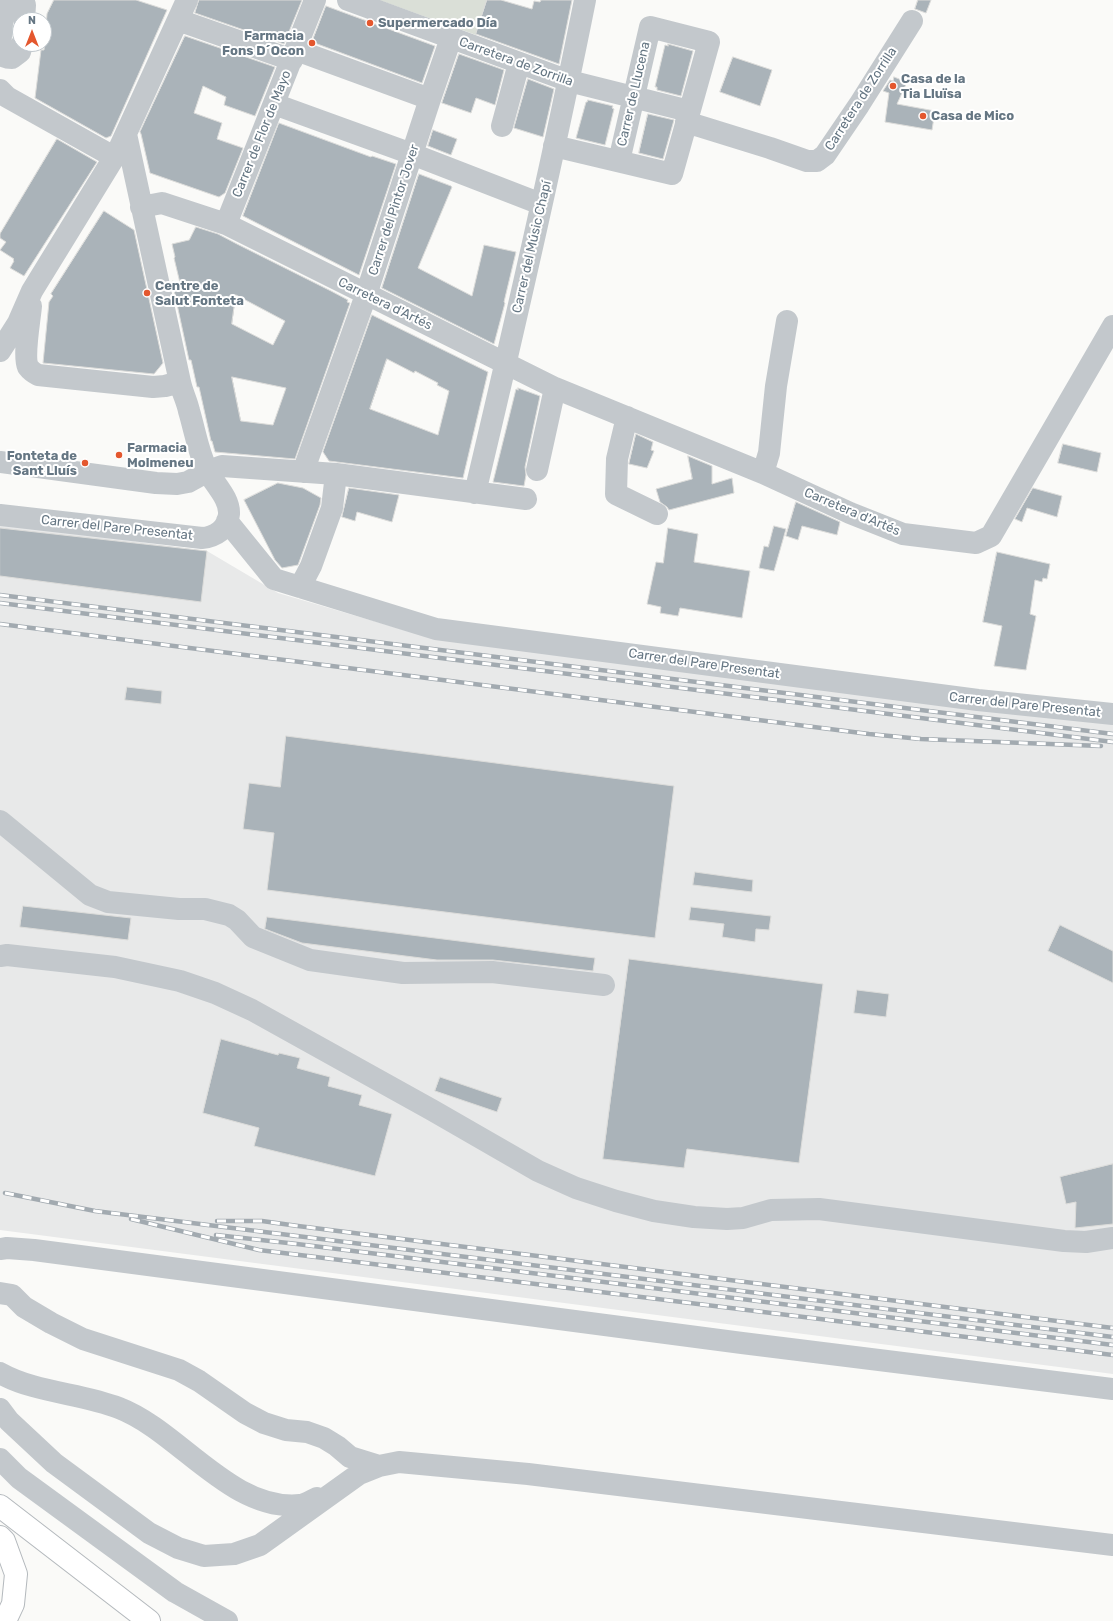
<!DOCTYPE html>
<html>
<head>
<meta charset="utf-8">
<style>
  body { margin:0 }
  #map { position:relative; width:1113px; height:1621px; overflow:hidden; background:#fafaf8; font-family:Rubik,sans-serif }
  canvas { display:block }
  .north { position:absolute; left:12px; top:12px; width:40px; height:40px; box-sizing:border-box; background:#fff; border:1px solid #c1c8cd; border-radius:50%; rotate:0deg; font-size:11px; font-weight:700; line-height:16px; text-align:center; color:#657683 }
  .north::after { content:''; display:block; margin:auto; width:14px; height:18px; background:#e4572e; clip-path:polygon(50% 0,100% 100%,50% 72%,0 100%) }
</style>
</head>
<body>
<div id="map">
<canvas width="1113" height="1621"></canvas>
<div class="north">N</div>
</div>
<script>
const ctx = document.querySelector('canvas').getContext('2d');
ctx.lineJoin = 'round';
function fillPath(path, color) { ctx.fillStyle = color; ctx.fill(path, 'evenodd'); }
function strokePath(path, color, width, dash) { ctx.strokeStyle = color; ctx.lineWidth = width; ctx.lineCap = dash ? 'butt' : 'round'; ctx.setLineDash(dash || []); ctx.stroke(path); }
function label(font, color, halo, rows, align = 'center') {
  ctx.font = font + ' Rubik,sans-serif'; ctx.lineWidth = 4; ctx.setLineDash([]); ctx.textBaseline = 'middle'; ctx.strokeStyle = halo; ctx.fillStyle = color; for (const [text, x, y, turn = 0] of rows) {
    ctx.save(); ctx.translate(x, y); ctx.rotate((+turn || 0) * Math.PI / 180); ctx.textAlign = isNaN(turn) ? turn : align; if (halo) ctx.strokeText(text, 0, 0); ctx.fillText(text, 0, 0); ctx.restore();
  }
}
fillPath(new Path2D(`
  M0,523L207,551L278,593L411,632L1113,724V1374L0,1230Z`), '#e8e9e9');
fillPath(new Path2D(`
  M379,0H487L476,35Z`), '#dadfd7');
const building = new Path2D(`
  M54,0H136L167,10L111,136L106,138L35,98L41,50H44L47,14Z
  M199,0H302L284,44L195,13Z
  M487,0H501L532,9L534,1L540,2L541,0H572L559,64L476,34Z
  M918,0H931L926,13L915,9Z
  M326,6L435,46L422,83L312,42Z
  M185,36L275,67L255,116L224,105L226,97L203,86L194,113L222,123L217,139L243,148L225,193L219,197L150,173L141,134L140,132Z
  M668,44L693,51L681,96L657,90V87H655L665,45L668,46Z
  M459,54L504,70L495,105L476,98L471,113L442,103Z
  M733,57L772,70L760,106L720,92Z
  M894,77L907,82L897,104L935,111L932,130L885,122L889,93L883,91L890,80L893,81Z
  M528,79L554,89L543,137L514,128Z
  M588,100L613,106L612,108L614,109L605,145L576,138L586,102H587Z
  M648,114L674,120L663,159L639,153Z
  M279,123L371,157L372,156L396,164L359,275L243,216Z
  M433,130L457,139L451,155L428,146Z
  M57,139L97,162L24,276L10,268L14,261L13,260L14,259L0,250L6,242L0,238V234Z
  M419,174L451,186L452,187L418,268L472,296L484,245L516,252L504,302L505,303L494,344L382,288Z
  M104,211L134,230L163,363L154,374L43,363L49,302L53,296L51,294Z
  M196,227L218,234L237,244L331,291L348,300L347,302L350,303L295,459L215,452L212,441H211L199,387H197L191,360H189L172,281L180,283L174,258L175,257L172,244L189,240ZM236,295L285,321L273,345L232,324ZM232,377L286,388L273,425L241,421Z
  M372,315L488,372L463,478L329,461L323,452ZM387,359L414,373L415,371L438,383L437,385L449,391L438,435L370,409Z
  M518,388L540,396L525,467L526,475L524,486L493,482L516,389L518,390Z
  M636,434L653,442L651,450L654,451L647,468L629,464Z
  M1063,444L1101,453L1097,472L1058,463Z
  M688,456L712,466V484L732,478L734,493L669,510L667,507L660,502L656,489L692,479Z
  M278,483L303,488L321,498L320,505L298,565L282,568L275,560L244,500Z
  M349,488L399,495L392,522L357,512L355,521L342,517Z
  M1033,488L1062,496L1057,517L1027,508L1022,522L1015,519Z
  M796,502L840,522L837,535L802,526L798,540L786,536Z
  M774,526L786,529L774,571L759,568L764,546L768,547Z
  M0,528L207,551L201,602L0,576Z
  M668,528L698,534L694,562L750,571L742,618L680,608L678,616L660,613L661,607L647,604L656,562L663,563Z
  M997,552L1050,564L1047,579L1043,578L1042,582L1035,580L1030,614L1036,616L1026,670L994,666L1002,626L983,622Z
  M127,687L162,691L161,704L125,700Z
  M286,736L674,786L655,938L267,890L274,833L243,829L249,783L280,787Z
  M695,872L753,880L752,892L693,885Z
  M23,906L131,918L128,940L20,927Z
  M691,907L771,916L769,930L756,929L755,942L722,937L724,924L689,920Z
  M267,917L595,958L593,971L493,960H437L302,943L265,929Z
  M1060,925L1113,951V983L1048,951Z
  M629,959L823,984L799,1163L687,1149L684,1168L603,1159Z
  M857,990L889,994L886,1017L854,1013Z
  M221,1039L278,1055L279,1053L300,1058L297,1068L330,1077L328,1086L362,1095L359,1105L392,1114L375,1176L254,1146L259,1128L203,1113Z
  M440,1077L502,1098L497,1112L435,1091Z
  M1113,1164V1224L1075,1228L1076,1202L1066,1204L1060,1177Z`);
fillPath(building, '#aab3b9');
strokePath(building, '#dcdcda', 1);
const highway = new Path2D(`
  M0,1506L149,1621
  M0,1537L4,1541L16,1574L13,1604L5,1621`);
strokePath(highway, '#b4b9bd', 24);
strokePath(new Path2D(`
  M21,0L25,5L24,20
  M348,0L569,81L689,111
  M178,20L292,60
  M0,48L4,0
  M0,49C2,56 4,58 12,58L20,52L22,44
  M296,50L430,99
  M0,90L7,97L114,157
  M274,104L412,154L541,204
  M686,122L770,148L807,161H817L825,155L859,105L912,21
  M502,126L519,63
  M554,146L672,174L709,42L650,27L619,161
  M141,207L162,203L226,224L555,388L763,473L850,513L903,534L976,543L991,536L1113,326
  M226,224L315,0
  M31,306C30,319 23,356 28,367C31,371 34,373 38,375L153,387L165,386L180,382
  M0,351L18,323L32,291L118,151L187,0
  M627,417L617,459L616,494L657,514
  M0,462L156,483L177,484L188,482L208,471L222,466L336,474L526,499
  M537,470L555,388
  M303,472L366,295L430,99L451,38
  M763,473L769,453L776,386L787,321
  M475,493C514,329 552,165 585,0
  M0,515L202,538C215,537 228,529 229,514C230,498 214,484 207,470C198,452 195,431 189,411C187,401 182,392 180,382L126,134
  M227,521L274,579L436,629L978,700L1113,714
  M300,587L311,566L332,508L336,474
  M0,821L90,895L108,902L179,909H205L229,915L237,920L253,937L310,960L403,973L492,972L604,985
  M0,956L7,955L115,967L180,981L215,993L252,1010L432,1110L538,1171L576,1188L616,1201L654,1211L694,1217L727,1219L743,1218L771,1210L819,1209L1064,1241L1086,1242L1113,1238
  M0,1249L7,1248L34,1250L742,1343L1113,1389
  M0,1293L12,1295L24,1307L51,1323L83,1339L179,1370L199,1381L245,1413L264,1423L286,1430L307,1432L324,1438L337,1446L350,1457L379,1466
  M0,1373C36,1393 81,1393 119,1408C179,1431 231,1512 300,1505C306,1504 312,1500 317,1498
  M0,1409L9,1421L54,1463L149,1533L178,1548L204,1556L234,1554L260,1545L359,1474L379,1466L399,1462L528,1474L1113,1545
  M0,1459L19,1478L175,1592L227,1621`), '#c3c8cc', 22);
strokePath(highway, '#fff', 22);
const rail = new Path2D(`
  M0,595L1113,734
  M0,603L1113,742
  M0,624L869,734L921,739L1101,746
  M5,1193L95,1211L1113,1337
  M131,1219L259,1250L1113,1355
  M217,1221H262L298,1226L1113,1328
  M216,1235L297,1244L1113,1345`);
strokePath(rail, '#a2aab0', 4.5);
strokePath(rail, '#fff', 3, [9]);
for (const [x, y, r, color] of [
  [370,23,4,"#e4572e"],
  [312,43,4,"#e4572e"],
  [893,86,4,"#e4572e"],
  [923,116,4,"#e4572e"],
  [147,293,4,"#e4572e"],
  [119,455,4,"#e4572e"],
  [85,463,4,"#e4572e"]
]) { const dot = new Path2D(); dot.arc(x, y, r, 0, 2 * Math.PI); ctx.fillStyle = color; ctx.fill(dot); strokePath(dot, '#fff', 1.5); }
label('bold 13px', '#657683', '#fff', [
  ["Supermercado Día",378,23],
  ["Farmacia",304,36,"right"],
  ["Fons D´Ocon",304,51,"right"],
  ["Casa de la",901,79],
  ["Tia Lluïsa",901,94],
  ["Casa de Mico",931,116],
  ["Centre de",155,286],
  ["Salut Fonteta",155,301],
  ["Farmacia",127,448],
  ["Molmeneu",127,463],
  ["Fonteta de",77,456,"right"],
  ["Sant Lluís",77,471,"right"]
], 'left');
label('13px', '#657683', '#fff', [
  ["Carretera de Zorrilla",516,62,20],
  ["Carrer de Llucena",634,94,-77],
  ["Carretera de Zorrilla",861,99,-57],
  ["Carrer de Flor de Mayo",262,134,-68],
  ["Carrer del Pintor Jover",394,210,-72],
  ["Carrer del Músic Chapí",532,247,-77],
  ["Carretera d'Artés",385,304,26],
  ["Carretera d'Artés",852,512,23],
  ["Carrer del Pare Presentat",117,528,6],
  ["Carrer del Pare Presentat",704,664,8],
  ["Carrer del Pare Presentat",1025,705,6]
]);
</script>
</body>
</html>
